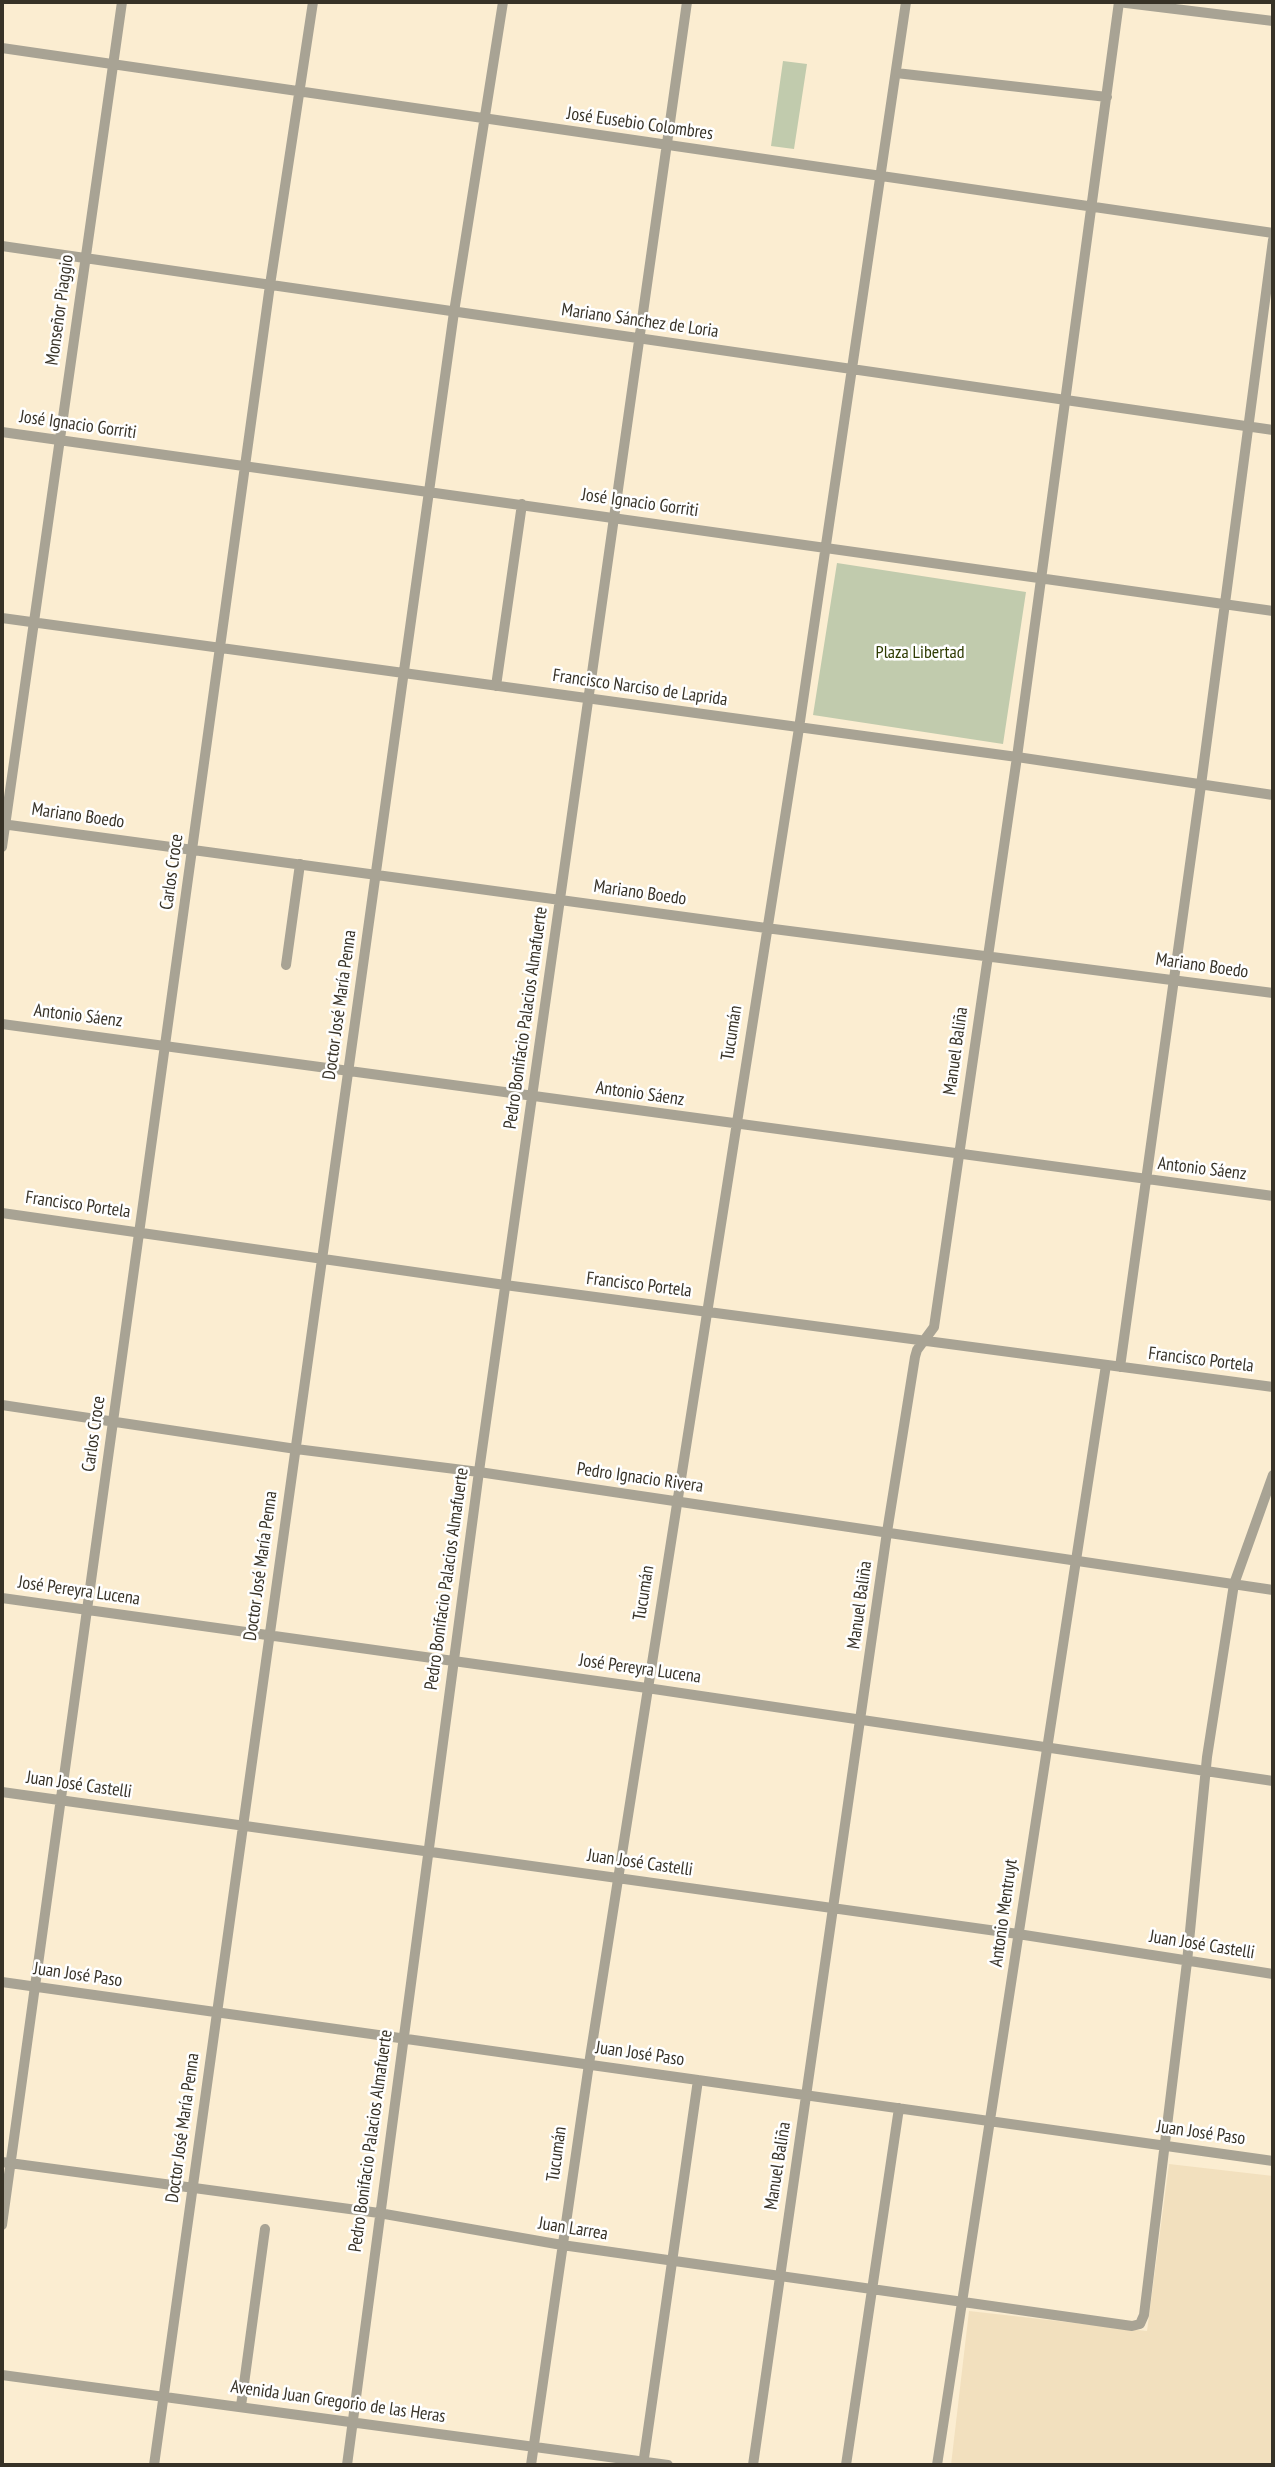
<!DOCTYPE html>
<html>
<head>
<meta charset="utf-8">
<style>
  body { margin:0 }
  #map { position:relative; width:1275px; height:2467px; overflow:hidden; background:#fbedd1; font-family:"PT Sans Narrow",sans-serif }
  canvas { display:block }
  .frame { position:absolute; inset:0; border:4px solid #373227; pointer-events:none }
</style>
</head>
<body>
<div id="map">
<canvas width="1275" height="2467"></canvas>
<div class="frame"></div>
</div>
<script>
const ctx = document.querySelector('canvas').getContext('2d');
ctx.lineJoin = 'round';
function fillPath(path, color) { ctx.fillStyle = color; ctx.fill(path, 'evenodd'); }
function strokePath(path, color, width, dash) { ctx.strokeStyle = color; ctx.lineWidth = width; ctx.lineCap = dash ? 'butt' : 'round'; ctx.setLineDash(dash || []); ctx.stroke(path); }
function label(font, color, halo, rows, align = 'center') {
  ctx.font = font + ' "PT Sans Narrow",sans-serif'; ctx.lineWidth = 5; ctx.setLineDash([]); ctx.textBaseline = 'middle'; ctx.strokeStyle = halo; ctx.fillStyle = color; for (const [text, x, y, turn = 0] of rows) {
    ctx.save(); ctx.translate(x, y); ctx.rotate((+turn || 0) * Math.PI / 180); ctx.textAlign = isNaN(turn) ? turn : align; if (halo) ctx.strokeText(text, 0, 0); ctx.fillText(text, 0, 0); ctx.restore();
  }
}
fillPath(new Path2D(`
  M1169,2164L1273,2176V2465H951L969,2311L1147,2331Z`), '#f2e0be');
fillPath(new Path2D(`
  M783,61L807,64L794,149L771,146Z
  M837,563L1026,592L1003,744L813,715Z`), '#c1cbad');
strokePath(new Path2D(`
  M1118,2L1273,21
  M2,48L1273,233
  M896,73L1107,97
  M2,246L1273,430
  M2,432L1273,611
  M2,618L1017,757L1273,795
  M496,686L522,504
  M2,824L766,928L1273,993
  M2,847L122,2
  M286,965L300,864
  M2,1024C426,1079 849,1141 1273,1196
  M2,1213L505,1285L1273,1387
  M1120,1367L1201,785L1273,240
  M2,1405L296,1449L479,1472L1273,1590
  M2,1598L647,1688L1273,1781
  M2,1792L1018,1934L1273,1974
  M2,1982L1273,2161
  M2,2162L379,2213L562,2245L1132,2326L1140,2324L1144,2315L1187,1962L1207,1757L1234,1584L1273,1475
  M2,2225L270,285L313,2
  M2,2375L668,2465
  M241,2406L265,2229
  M154,2465L454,312L503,2
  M347,2465L480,1464L687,2
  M531,2465L589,2064L799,728L906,2
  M643,2465L698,2080
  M753,2465L887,1532L915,1357L917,1350L934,1327L1017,757L1119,2
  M846,2465L899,2108
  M937,2465L1106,1365`), '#a8a394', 10);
label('18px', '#373227', '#fff', [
  ["José Eusebio Colombres",640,124,8],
  ["Monseñor Piaggio",60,310,-82],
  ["Mariano Sánchez de Loria",640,321,8],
  ["José Ignacio Gorriti",78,425,8],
  ["José Ignacio Gorriti",640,503,8],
  ["Francisco Narciso de Laprida",640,688,8],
  ["Mariano Boedo",78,816,8],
  ["Carlos Croce",172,872,-82],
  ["Mariano Boedo",640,893,8],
  ["Mariano Boedo",1202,966,8],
  ["Doctor José María Penna",340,1005,-82],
  ["Antonio Sáenz",78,1016,7],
  ["Pedro Bonifacio Palacios Almafuerte",526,1018,-82],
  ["Tucumán",732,1033,-81],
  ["Manuel Baliña",956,1051,-82],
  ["Antonio Sáenz",640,1094,8],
  ["Antonio Sáenz",1202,1169,7],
  ["Francisco Portela",78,1205,8],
  ["Francisco Portela",639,1285,7],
  ["Francisco Portela",1201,1360,7],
  ["Carlos Croce",94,1434,-82],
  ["Pedro Ignacio Rivera",640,1478,8],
  ["Doctor José María Penna",261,1566,-82],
  ["Pedro Bonifacio Palacios Almafuerte",447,1579,-82],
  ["José Pereyra Lucena",79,1591,8],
  ["Tucumán",644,1593,-81],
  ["Manuel Baliña",860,1605,-82],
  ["José Pereyra Lucena",640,1669,8],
  ["Juan José Castelli",79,1785,8],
  ["Juan José Castelli",640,1863,8],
  ["Antonio Mentruyt",1004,1913,-82],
  ["Juan José Castelli",1202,1945,9],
  ["Juan José Paso",78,1975,8],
  ["Juan José Paso",640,2054,8],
  ["Doctor José María Penna",183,2128,-82],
  ["Juan José Paso",1201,2133,8],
  ["Pedro Bonifacio Palacios Almafuerte",371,2141,-82],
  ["Tucumán",557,2154,-82],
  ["Manuel Baliña",778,2166,-81],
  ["Juan Larrea",573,2229,9],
  ["Avenida Juan Gregorio de las Heras",338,2402,8]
]);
label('18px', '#2f3c03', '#fff', [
  ["Plaza Libertad",920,653]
]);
</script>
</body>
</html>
